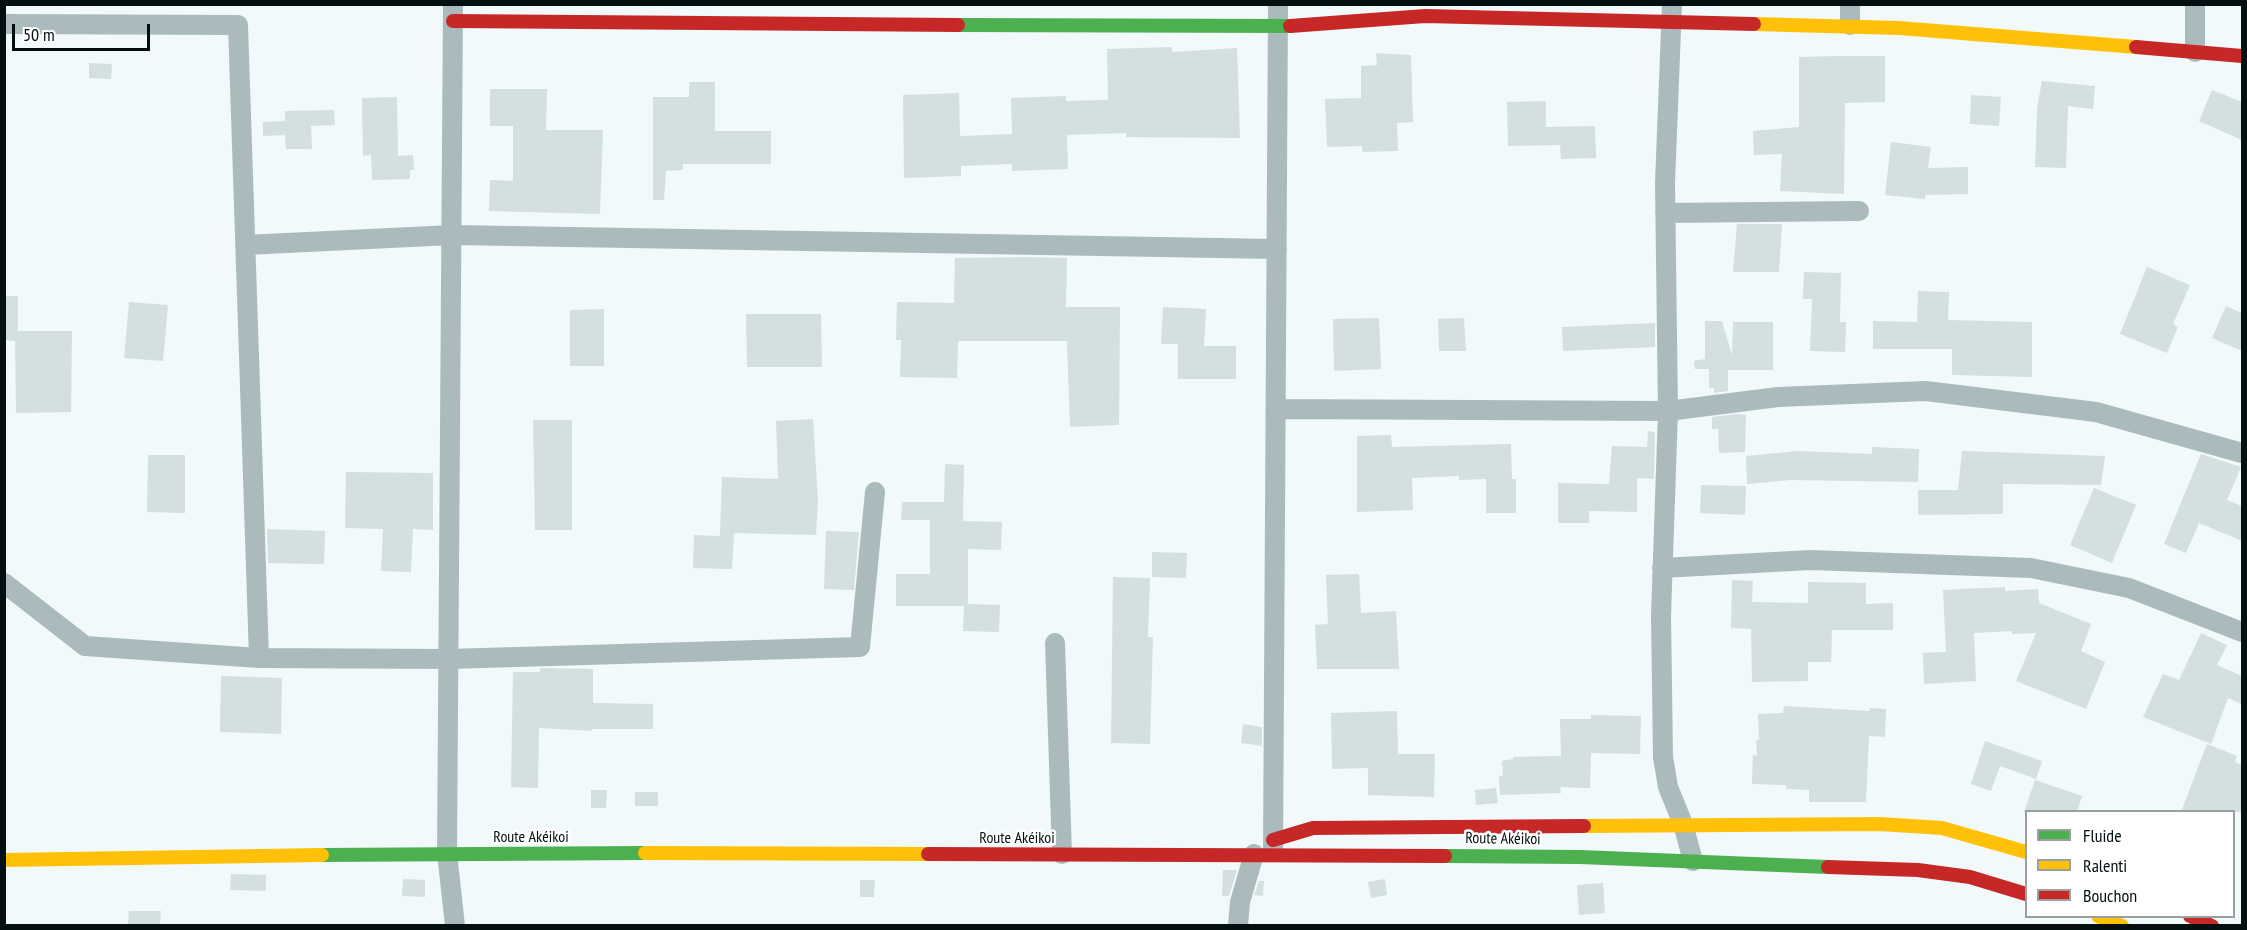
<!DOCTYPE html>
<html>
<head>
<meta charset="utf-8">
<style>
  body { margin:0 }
  #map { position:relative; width:2247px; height:930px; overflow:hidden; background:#f1f9fa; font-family:"PT Sans Narrow",sans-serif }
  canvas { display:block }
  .frame { position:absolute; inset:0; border:6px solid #030f10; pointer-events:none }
  .legend { position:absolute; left:2025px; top:810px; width:210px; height:108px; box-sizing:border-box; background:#fff; border:2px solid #9a9f9f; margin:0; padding:8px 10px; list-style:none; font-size:18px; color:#030f10 }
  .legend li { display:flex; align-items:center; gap:12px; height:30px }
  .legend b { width:30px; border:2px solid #9a9f9f }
  .scale { position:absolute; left:12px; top:24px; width:138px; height:27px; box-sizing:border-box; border:3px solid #030f10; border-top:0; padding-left:8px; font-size:18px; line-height:21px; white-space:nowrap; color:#030f10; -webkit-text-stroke:4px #fff; paint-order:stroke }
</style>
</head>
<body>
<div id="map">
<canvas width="2247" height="930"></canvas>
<div class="frame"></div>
<ul class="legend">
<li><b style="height:8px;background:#4caf50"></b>Fluide</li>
<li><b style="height:8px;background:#ffc107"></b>Ralenti</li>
<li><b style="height:8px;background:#c62828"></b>Bouchon</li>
</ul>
<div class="scale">50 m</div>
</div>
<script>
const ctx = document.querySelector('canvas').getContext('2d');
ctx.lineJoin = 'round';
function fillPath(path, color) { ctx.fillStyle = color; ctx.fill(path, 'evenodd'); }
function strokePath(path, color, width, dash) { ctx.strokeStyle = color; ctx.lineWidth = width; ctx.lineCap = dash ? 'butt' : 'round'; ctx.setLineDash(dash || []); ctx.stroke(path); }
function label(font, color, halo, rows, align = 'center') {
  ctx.font = font + ' "PT Sans Narrow",sans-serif'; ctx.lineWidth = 5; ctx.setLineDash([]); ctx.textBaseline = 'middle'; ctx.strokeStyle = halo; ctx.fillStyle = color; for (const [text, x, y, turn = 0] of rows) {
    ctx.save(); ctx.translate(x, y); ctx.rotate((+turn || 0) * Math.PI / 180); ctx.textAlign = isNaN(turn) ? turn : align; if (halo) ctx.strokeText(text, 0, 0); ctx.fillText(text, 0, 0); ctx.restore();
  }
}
fillPath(new Path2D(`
  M1172,47V52L1237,48L1240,138L1126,137V133L1067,135L1068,169L1012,171V164L961,166V176L904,178L903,95L959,93L960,136L1012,134L1011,98L1066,96V101L1108,100L1107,49Z
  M1376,53L1411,55L1413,122L1397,123L1398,151L1362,152V146L1327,147L1325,99L1361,98V66L1377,65Z
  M1837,56H1885V102L1845,103L1844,194L1780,191L1782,154L1754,155L1753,131L1799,127V57Z
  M89,63L112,64L111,79L89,78Z
  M2042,81L2095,86L2093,109L2068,106L2066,168L2035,167L2037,108Z
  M689,82H715V131H771V164H683V170L666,171L664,200H653V97H689Z
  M490,89H547L546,130H603L600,214L489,211L490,180L513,181V126H490Z
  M2212,90L2242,102V140L2199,121Z
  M1971,95L2001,97L1999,126L1970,124Z
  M397,97L398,156L413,155L414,170H410V179L372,180L371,155L363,156L362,98Z
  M1546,101V127L1595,126L1596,158L1561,159L1560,145L1508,146L1507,102Z
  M334,110L335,125L311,126L312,149H286L285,135L263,136V122L285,121V111Z
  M1891,142L1931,147L1928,168L1968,167V194L1925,195V199L1885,195Z
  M1737,224H1782L1779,272H1733Z
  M1029,257L1067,258L1066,307H1120L1119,425L1070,427L1067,341H958L957,378L900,377L901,340H896L897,302L954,303L955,258Z
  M2147,267L2190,285L2173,324L2178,327L2167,353L2120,334Z
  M1804,272L1841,273L1840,322H1846L1845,352L1810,351L1812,299H1803Z
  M1918,291L1949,292L1948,320L2032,322V377L1952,375V349H1873V321L1917,322Z
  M4,296H18V331H72L71,412L16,413L15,341L4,340Z
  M129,302L168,305L163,361L124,358Z
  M2226,306L2242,313V351L2212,338Z
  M1163,307L1206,309L1204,346H1236V379H1178V344H1161Z
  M604,309V366H570V310Z
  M746,314H821L822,367H747Z
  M1379,318L1381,369L1334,371L1333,319Z
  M1464,318L1466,351H1439L1438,319Z
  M1705,321H1722L1732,355L1733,322H1773V370H1728V391L1714,393V388H1709V369H1695L1694,361L1705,359Z
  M1655,323V347L1563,351L1562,327Z
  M1736,414L1746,415L1745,452L1719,453L1718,429H1712V417Z
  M813,419L818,501L816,535L734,533L732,569L693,568L694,535L720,536L722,477L778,479L776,421Z
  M533,420H572V530H535Z
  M1648,431L1655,432L1654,479L1637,478V512L1589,511V523H1558V483L1609,484L1612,446L1647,447Z
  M1391,435L1392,447L1511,444L1512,479H1516V513H1486V479L1459,480V476L1412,478L1413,510L1357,512V436Z
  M1872,447L1919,449L1918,482L1791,480L1747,484L1746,456L1797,451L1872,454Z
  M1962,451L2105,456L2101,485L2003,484V514L1918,515V490H1958Z
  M2201,454L2241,467L2227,500L2242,506V541L2199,523L2186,553L2164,544Z
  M148,455H185V513L147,512Z
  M945,464L964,465L963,521L1002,522L1001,550L968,549V604L1000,605L999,632L963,631L964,606H896V574H930V520H901L902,502H944Z
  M346,472L433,473V530L413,529L411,572L381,571L383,529L345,528Z
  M1701,485L1746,486L1745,515L1700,513Z
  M2094,488L2136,505L2112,563L2070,545Z
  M267,529L325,531L324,564L268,563Z
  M826,531L859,532L854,590L824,589Z
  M1152,552L1187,553L1186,578L1152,577Z
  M1359,574L1361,613L1396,611L1399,669H1317L1315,625L1328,624L1326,575Z
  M1113,577L1150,578L1148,637H1153L1150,744L1111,743Z
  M1732,580L1753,581L1752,602L1808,603V582L1866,583V604L1893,603V630H1832L1831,662H1808V681L1752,682L1751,629L1731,628Z
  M2005,587V591L2038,589L2039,603L2091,624L2081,651L2105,662L2086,709L2016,681L2036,633L2012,634V631L1974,633L1976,681L1924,684L1923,653L1946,652L1943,590Z
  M2201,633L2227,645L2217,665L2242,676V704L2228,698L2211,744L2143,717L2163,674L2179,680Z
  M540,668L593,669V703L653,704V729H592V731L539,728L538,788L511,787L513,672H540Z
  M221,676L282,678L281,734L220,732Z
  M1784,706L1869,711L1870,708L1886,709L1885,737L1869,736L1866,802H1809V790L1786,789V785L1752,784L1753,755L1757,756L1756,740H1759L1758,714L1783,713Z
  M1397,711L1398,754H1435L1434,797L1368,795V768L1332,769L1331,713Z
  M1591,715L1641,716L1640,754L1591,753L1590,788L1560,787L1561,793L1500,795L1499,776H1503L1502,761L1513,759V757L1561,756L1560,719H1591Z
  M1243,724L1262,727V746L1241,743Z
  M1985,741L2042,761L2036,779L2000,766L1991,791L1971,784Z
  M2207,744L2237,756L2235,762L2242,765V812H2181Z
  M2035,780L2082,796L2077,812H2024Z
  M1496,788L1498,803L1476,805L1475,790Z
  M591,790H607L606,808H591Z
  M635,792H658V806H635Z
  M1223,870H1237L1229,896H1222Z
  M231,874L266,875V891L230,890Z
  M403,879L425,880V897L402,896Z
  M1385,879L1387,895L1371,898L1368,882Z
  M860,880H875L874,897H860Z
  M1259,881H1264L1263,896L1254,895Z
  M1603,883L1605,913L1579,915L1577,885Z
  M129,911H161L160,926H128Z`), '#d4dfe0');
strokePath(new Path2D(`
  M453,4L447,853L455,926
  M1672,4L1665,183L1668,411L1661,616L1663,757L1668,787L1683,824L1693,861
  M2195,4V52
  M4,24L238,25L259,658
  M1850,25V4
  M1665,213L1859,211
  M245,245L452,235L1277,249
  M1276,409L1668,411L1778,397L1926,391L2096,412L2242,453
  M1662,568L1811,560L2031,568L2129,588L2242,632
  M4,583L85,646L259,658L448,659L860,647L875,492
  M1055,643L1062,854
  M1273,851L1278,4
  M1238,926L1240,902L1254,854`), '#abbbbd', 20);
strokePath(new Path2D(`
  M958,25L1290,26
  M322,855L645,853
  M1445,856L1580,857L1828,867`), '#4caf50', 14);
strokePath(new Path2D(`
  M1754,24L1899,28L2136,47
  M1584,826L1880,824L1942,828L2026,852
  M645,853L928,854
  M4,860L322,855
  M2098,916L2122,926`), '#ffc107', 14);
strokePath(new Path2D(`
  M453,21L958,25
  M1290,26L1425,16L1754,24
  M2136,47L2242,56
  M1273,840L1313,828L1584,826
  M928,854L1445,856
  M1828,867L1918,870L1970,877L2026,894
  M2190,916L2212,926`), '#c62828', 14);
label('16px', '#030f10', '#fff', [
  ["Route Akéikoi",531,837],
  ["Route Akéikoi",1017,838],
  ["Route Akéikoi",1503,839,1]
]);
</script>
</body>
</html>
